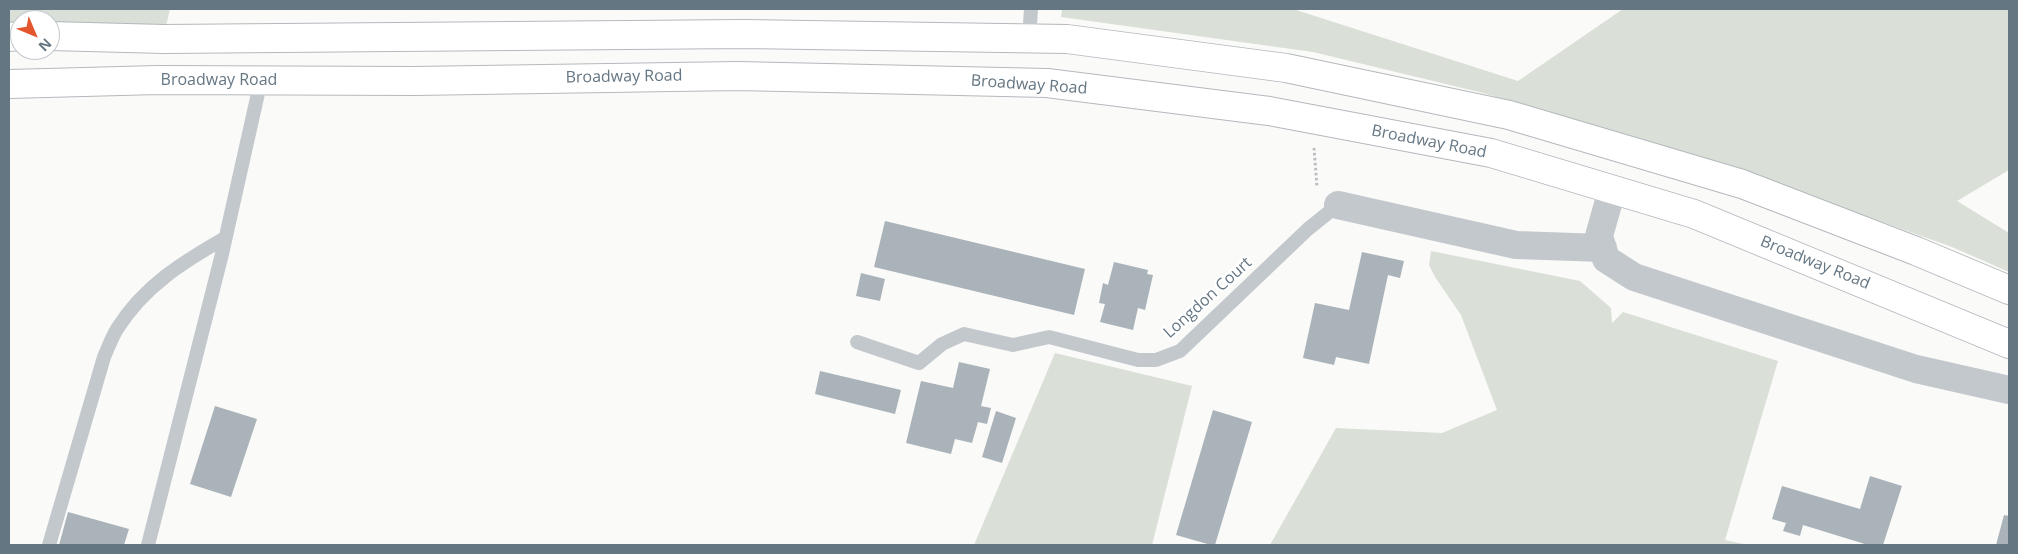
<!DOCTYPE html>
<html>
<head>
<meta charset="utf-8">
<style>
  body { margin:0 }
  #map { position:relative; width:2018px; height:554px; overflow:hidden; background:#fafaf8; font-family:"Open Sans",sans-serif }
  canvas { display:block }
  .frame { position:absolute; inset:0; border:10px solid #657683; pointer-events:none }
  .north { position:absolute; left:10px; top:10px; width:50px; height:50px; box-sizing:border-box; background:#fff; border:1px solid #c1c8cd; border-radius:50%; rotate:135deg; font-size:14px; font-weight:700; line-height:20px; text-align:center; color:#657683 }
  .north::after { content:''; display:block; margin:auto; width:18px; height:22px; background:#e4572e; clip-path:polygon(50% 0,100% 100%,50% 72%,0 100%) }
</style>
</head>
<body>
<div id="map">
<canvas width="2018" height="554"></canvas>
<div class="frame"></div>
<div class="north">N</div>
</div>
<script>
const ctx = document.querySelector('canvas').getContext('2d');
ctx.lineJoin = 'round';
function fillPath(path, color) { ctx.fillStyle = color; ctx.fill(path, 'evenodd'); }
function strokePath(path, color, width, dash) { ctx.strokeStyle = color; ctx.lineWidth = width; ctx.lineCap = dash ? 'butt' : 'round'; ctx.setLineDash(dash || []); ctx.stroke(path); }
function label(font, color, halo, rows, align = 'center') {
  ctx.font = font + ' "Open Sans",sans-serif'; ctx.lineWidth = 5; ctx.setLineDash([]); ctx.textBaseline = 'middle'; ctx.strokeStyle = halo; ctx.fillStyle = color; for (const [text, x, y, turn = 0] of rows) {
    ctx.save(); ctx.translate(x, y); ctx.rotate((+turn || 0) * Math.PI / 180); ctx.textAlign = isNaN(turn) ? turn : align; if (halo) ctx.strokeText(text, 0, 0); ctx.fillText(text, 0, 0); ctx.restore();
  }
}
fillPath(new Path2D(`
  M9,9H170L165,30L50,29V20H20V28H9Z
  M1062,9H1293L1518,81L1623,9H2009V170L1957,201L2009,233V272L1952,247L1810,196L1483,93L1313,52L1061,17Z
  M1431,251L1580,281L1611,308L1612,323L1623,312L1778,361L1725,540L1748,545H1270L1336,428L1442,433L1497,410L1461,315L1435,277L1429,265Z
  M1055,353L1192,386L1152,545H974Z`), '#dadfd7');
fillPath(new Path2D(`
  M885,221L1085,269L1074,315L874,267Z
  M1362,252L1404,261L1400,278L1388,275L1369,364L1336,357L1334,365L1303,358L1315,303L1349,310Z
  M1114,262L1148,270L1147,274L1153,275L1145,310L1138,308L1133,330L1100,322L1105,304L1099,303L1103,283L1108,285Z
  M861,273L885,279L880,301L856,296Z
  M959,362L990,369L981,406L991,408L987,424L978,422L972,443L955,439L951,454L906,443L921,381L953,388Z
  M820,371L901,390L895,414L815,394Z
  M215,406L257,419L231,497L190,484Z
  M1213,410L1252,422L1215,545H1211L1176,535Z
  M996,411L1016,418L1002,463L982,457Z
  M1870,476L1902,486L1883,545H1868L1803,525L1800,536L1783,531L1786,523L1772,519L1782,486L1860,509Z
  M68,512L129,529L124,545H59Z
  M2004,515L2009,516V545H1996Z`), '#aab3b9');
const trunk = new Path2D(`
  M50,36L164,39L744,34L1067,39L1286,68L1509,115L1742,184L1916,251L2009,290
  M9,37L20,36
  M9,84L158,80L414,81L738,76L1047,83L1269,111L1491,153L1694,214L2009,344`);
strokePath(trunk, '#b4b9bd', 30);
strokePath(new Path2D(`
  M1314,148L1317,187`), '#bbbfc2', 3, [2.5, 2.5]);
strokePath(new Path2D(`
  M1029,39L1031,9
  M857,342L919,363L942,344L964,334L1013,345L1049,337L1138,360H1156L1180,351L1308,229L1338,205
  M49,545L104,357C108,348 112,337 117,329C144,286 183,262 225,238
  M148,545L222,254L261,80`), '#c3c8cc', 14);
strokePath(new Path2D(`
  M1612,190L1599,236L1606,259L1634,277L1916,369L2009,390
  M1338,205L1516,245L1603,248`), '#c3c8cc', 28);
strokePath(trunk, '#fff', 28);
label('16px', '#657683', '#fff', [
  ["Broadway Road",624,77,-1],
  ["Broadway Road",219,80],
  ["Broadway Road",1029,85,4],
  ["Broadway Road",1429,142,11],
  ["Broadway Road",1815,263,22],
  ["Longdon Court",1208,298,-42]
]);
</script>
</body>
</html>
